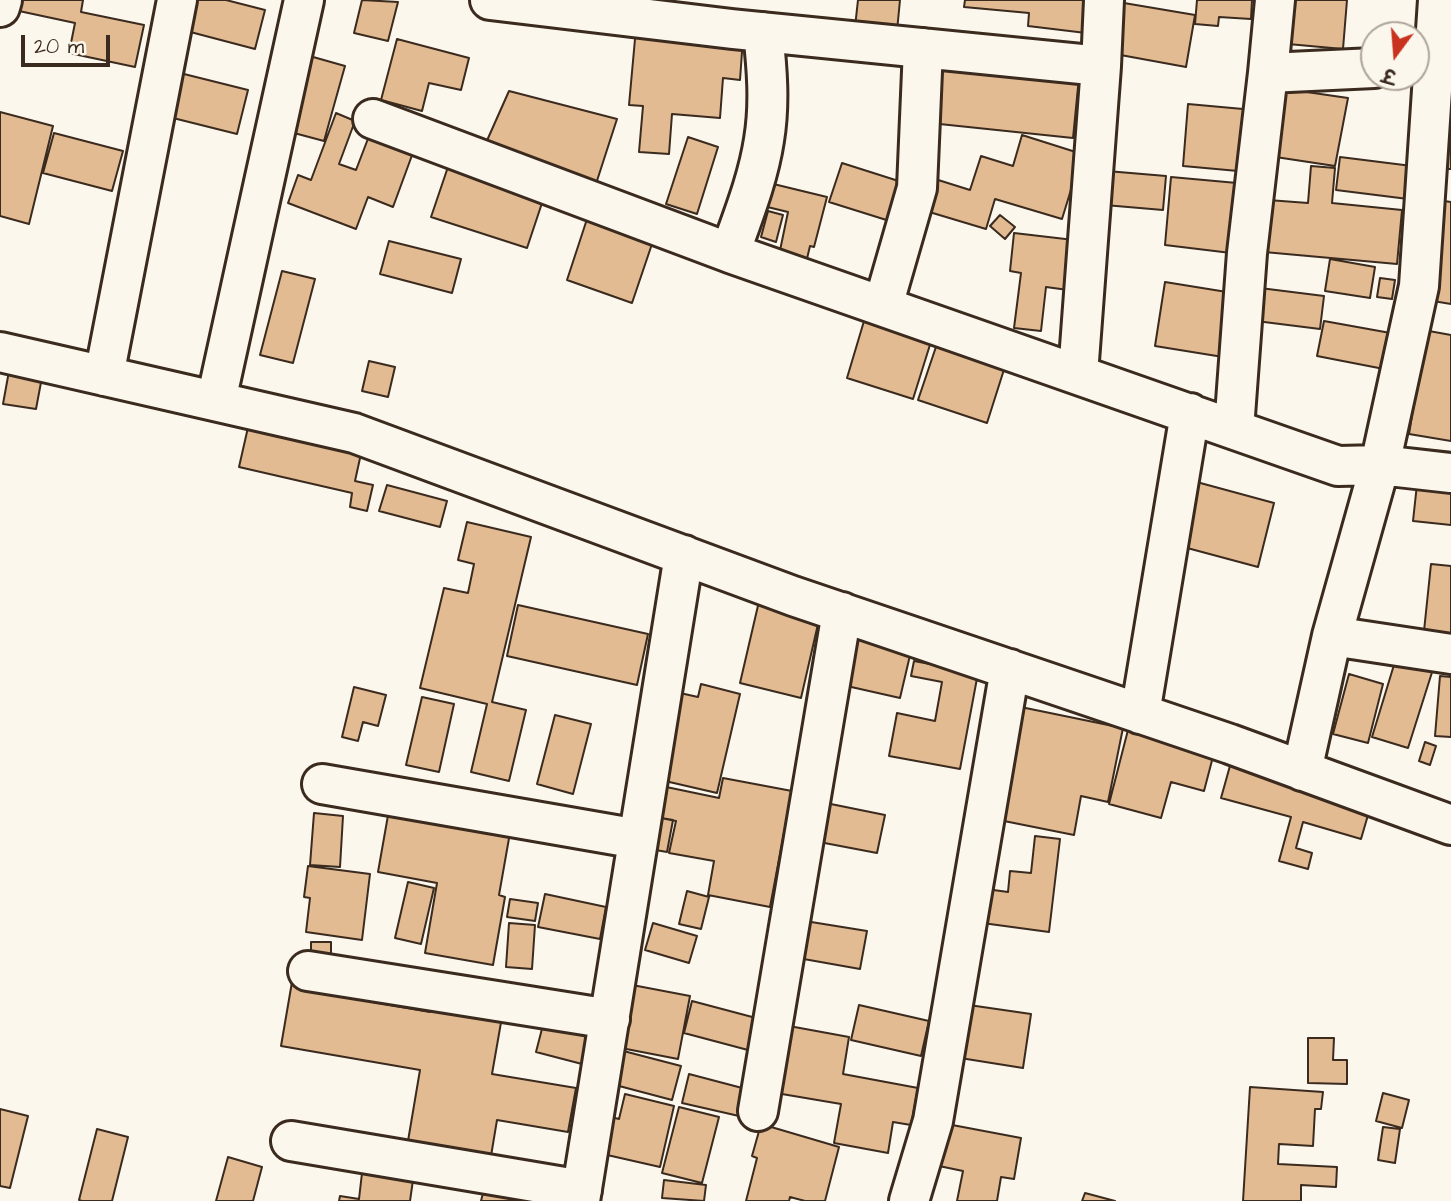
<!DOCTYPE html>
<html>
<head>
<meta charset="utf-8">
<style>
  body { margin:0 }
  #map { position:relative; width:1451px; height:1201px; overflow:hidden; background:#fbf7ec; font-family:"Architects Daughter","Playpen Sans Deva",sans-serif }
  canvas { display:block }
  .north { position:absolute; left:1360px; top:21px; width:70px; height:70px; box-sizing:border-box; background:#fbf7ec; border:2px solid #aea59a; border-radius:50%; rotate:196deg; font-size:19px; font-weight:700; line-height:28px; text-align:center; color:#3b2a1e }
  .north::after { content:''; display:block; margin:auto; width:24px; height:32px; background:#c8321e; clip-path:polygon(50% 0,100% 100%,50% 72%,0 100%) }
  .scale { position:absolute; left:21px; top:35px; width:89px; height:32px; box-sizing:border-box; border:4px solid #3b2a1e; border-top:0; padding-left:9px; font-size:21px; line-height:24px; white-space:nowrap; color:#3b2a1e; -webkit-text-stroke:5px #fbf7ec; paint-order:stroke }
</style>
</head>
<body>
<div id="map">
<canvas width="1451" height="1201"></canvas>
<div class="north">उ</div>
<div class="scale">20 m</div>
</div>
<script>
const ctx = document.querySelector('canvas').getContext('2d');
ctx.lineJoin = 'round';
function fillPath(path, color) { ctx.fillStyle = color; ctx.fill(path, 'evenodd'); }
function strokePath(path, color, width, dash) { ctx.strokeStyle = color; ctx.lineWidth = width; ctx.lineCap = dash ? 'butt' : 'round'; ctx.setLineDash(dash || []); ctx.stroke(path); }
const building = new Path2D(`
  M7,0H83L81,12L144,25L135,67L69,53L75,23L5,8Z
  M186,0H226L265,10L255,49L179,29Z
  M362,0L398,2L388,41L354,33Z
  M858,0H900L897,31L855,27Z
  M965,0H1089L1086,33L1028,26L1029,13L964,7Z
  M1197,0H1252L1251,19L1219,17L1218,26L1195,24Z
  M1280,0H1347L1343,49L1277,43Z
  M1124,3L1195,15L1186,67L1115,54Z
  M636,28L743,38L740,80L723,78L720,118L672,114L669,154L639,152L643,106L629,105Z
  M397,39L469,58L461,90L429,83L422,111L381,100Z
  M937,52L1080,67L1073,138L930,123Z
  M299,53L345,66L324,141L279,129Z
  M172,71L248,90L237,134L161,115Z
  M1279,88L1348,98L1335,166L1269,156Z
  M509,91L617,119L594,190L481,154Z
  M1188,104L1254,110L1249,172L1183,166Z
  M1437,105H1451V169H1437Z
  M0,112L53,126L29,224L0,216Z
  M336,113L355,121L339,164L356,170L374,123L418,139L393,207L368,197L356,229L288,203L298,175L311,180Z
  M54,133L123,151L112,191L43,173Z
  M1022,135L1082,154L1062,219L995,199L986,229L926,211L935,179L970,190L981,156L1013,166Z
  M688,137L718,147L697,214L666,204Z
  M1340,157L1412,166L1408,199L1336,190Z
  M451,158L547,188L527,248L431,217Z
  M842,163L908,184L896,223L829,202Z
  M1311,166L1335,168L1332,203L1402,210L1397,264L1264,252L1268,200L1308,203Z
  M1095,170L1166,176L1163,210L1093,204Z
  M1171,177L1237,183L1231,253L1165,245Z
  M757,180L827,197L814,247L810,246L805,267L778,260L788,212L751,203Z
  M1437,200L1451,202V304L1421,299Z
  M768,211L783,215L776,242L761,237Z
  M1000,215L1015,227L1005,239L990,226Z
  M588,216L653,241L632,303L567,280Z
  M1014,233L1074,240L1068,290L1046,287L1041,331L1014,328L1021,273L1010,271Z
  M389,241L461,259L452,293L380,274Z
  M1330,259L1375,267L1370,298L1325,291Z
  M282,271L315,279L293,363L260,355Z
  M1380,278L1395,280L1392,299L1377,297Z
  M1165,282L1233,293L1223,357L1155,346Z
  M1260,288L1324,296L1320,329L1256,321Z
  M867,311L934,332L913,399L847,378Z
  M1324,321L1396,334L1389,370L1317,356Z
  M1418,329L1451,335V441L1409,434L1419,373Z
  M940,335L1008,357L987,423L918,400Z
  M369,361L395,367L388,397L362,391Z
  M9,371L42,377L36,409L3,404Z
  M249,423L362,449L355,481L373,485L367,511L350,507L352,493L239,467Z
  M1418,475L1451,478V525L1413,521Z
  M1193,481L1274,503L1258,567L1176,545Z
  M387,485L447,501L440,527L379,511Z
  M467,522L531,537L492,702L526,710L509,781L471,772L487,704L420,688L444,588L468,593L474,564L458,560Z
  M1431,564L1451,566V634L1424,631Z
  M760,597L821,611L801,698L740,683Z
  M518,605L648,634L637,685L507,656Z
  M849,637L911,651L900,698L838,684Z
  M1397,655L1434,666L1408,748L1372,737Z
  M914,661L978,673L960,769L889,756L897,713L935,721L942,682L911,676Z
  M1349,674L1383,684L1368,743L1333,734Z
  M1440,676L1451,677V737L1435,736Z
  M701,684L740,694L717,793L652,778L671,691L698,697Z
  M354,687L386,695L378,726L363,722L358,741L342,737Z
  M422,697L454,704L439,772L406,765Z
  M1011,705L1123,728L1108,802L1081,796L1074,835L989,818Z
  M555,715L591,724L573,794L537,784Z
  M1129,726L1215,749L1204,791L1171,782L1161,818L1109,804Z
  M1425,742L1436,746L1430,765L1419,761Z
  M1233,755L1373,798L1361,839L1303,822L1296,848L1312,853L1308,869L1279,861L1291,817L1221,798Z
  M723,778L792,791L770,907L708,895L714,861L669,853L676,821L646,815L652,784L719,798Z
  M821,802L885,815L877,853L814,841Z
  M390,804L511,827L499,895L505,897L493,965L425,953L437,883L378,872Z
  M314,813L343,816L340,867L310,865Z
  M650,816L673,820L667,852L644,848Z
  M1035,836L1060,839L1049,932L975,922L979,888L1008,892L1010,871L1031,873Z
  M308,866L370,874L362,940L306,932L310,898L304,897Z
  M408,882L434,888L421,944L395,938Z
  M687,891L709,897L701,929L679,924Z
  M545,894L606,907L600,939L538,927Z
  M510,899L538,903L535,921L507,917Z
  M805,921L867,931L860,969L798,958Z
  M509,923L535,925L532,969L506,967Z
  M653,923L697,936L689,963L645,950Z
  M311,942H331V966H311Z
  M292,982L374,996L373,1002L430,1012L432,998L503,1011L492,1074L576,1088L568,1132L497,1120L491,1156L408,1141L420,1070L281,1046Z
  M627,984L690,996L678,1059L616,1047Z
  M692,1001L756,1018L748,1050L684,1033Z
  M962,1004L1031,1014L1023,1068L954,1057Z
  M859,1005L929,1021L921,1056L851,1040Z
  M545,1017L591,1029L582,1064L536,1052Z
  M789,1026L849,1037L843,1074L918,1088L911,1125L893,1122L888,1153L834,1143L841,1104L776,1093Z
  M1308,1038H1334L1333,1060H1347V1084L1308,1083Z
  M612,1048L681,1066L672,1100L604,1082Z
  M689,1074L746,1089L739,1116L682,1103Z
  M1250,1087L1323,1092L1321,1109H1315L1313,1146L1279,1144L1278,1164L1337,1167L1336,1187L1301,1185V1201H1243Z
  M1383,1093L1409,1100L1402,1128L1376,1121Z
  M625,1094L674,1106L660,1167L594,1152L603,1115L619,1119Z
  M679,1107L719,1117L702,1183L662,1173Z
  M0,1109L28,1116L10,1188L0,1186Z
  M761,1124L839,1147L825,1201H805L790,1197L789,1201H746L757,1158L752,1156Z
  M947,1124L1021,1138L1014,1179L1001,1177L997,1201H957L963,1171L939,1166Z
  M1383,1127L1400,1129L1395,1163L1378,1160Z
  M97,1129L128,1137L112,1201H82L79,1200Z
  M228,1157L262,1167L253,1201H216Z
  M362,1173L413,1180L410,1201H339L340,1196L359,1199Z
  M664,1180L706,1185L704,1201L662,1198Z
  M485,1185L550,1201H481Z
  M1085,1193L1115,1201H1082Z`);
fillPath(building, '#e2bb93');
strokePath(building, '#3b2a1e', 2);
const minor = new Path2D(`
  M490,0L732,29L1101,66
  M0,7L2,0
  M1268,73L1275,0
  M373,119L730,253L1338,466L1380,465L1451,473
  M730,253C743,216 758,179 764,140C770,104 767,68 763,32
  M883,306L917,188L923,48
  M0,352L354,433L793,596L1230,744L1451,825
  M1078,374L1101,66L1104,0
  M104,376L177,0
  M216,401L304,0
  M1234,429L1247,253L1268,73L1374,68
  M1332,636L1451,654
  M1140,714L1190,413
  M1302,771L1332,636L1380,465L1419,286L1438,0
  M322,784L638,839
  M308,971L610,1019
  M758,1111L842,612
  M291,1141L582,1190
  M580,1201L684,555
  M909,1201L933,1121L1010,669`);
strokePath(minor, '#3b2a1e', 44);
strokePath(minor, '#fbf7ec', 38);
</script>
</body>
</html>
